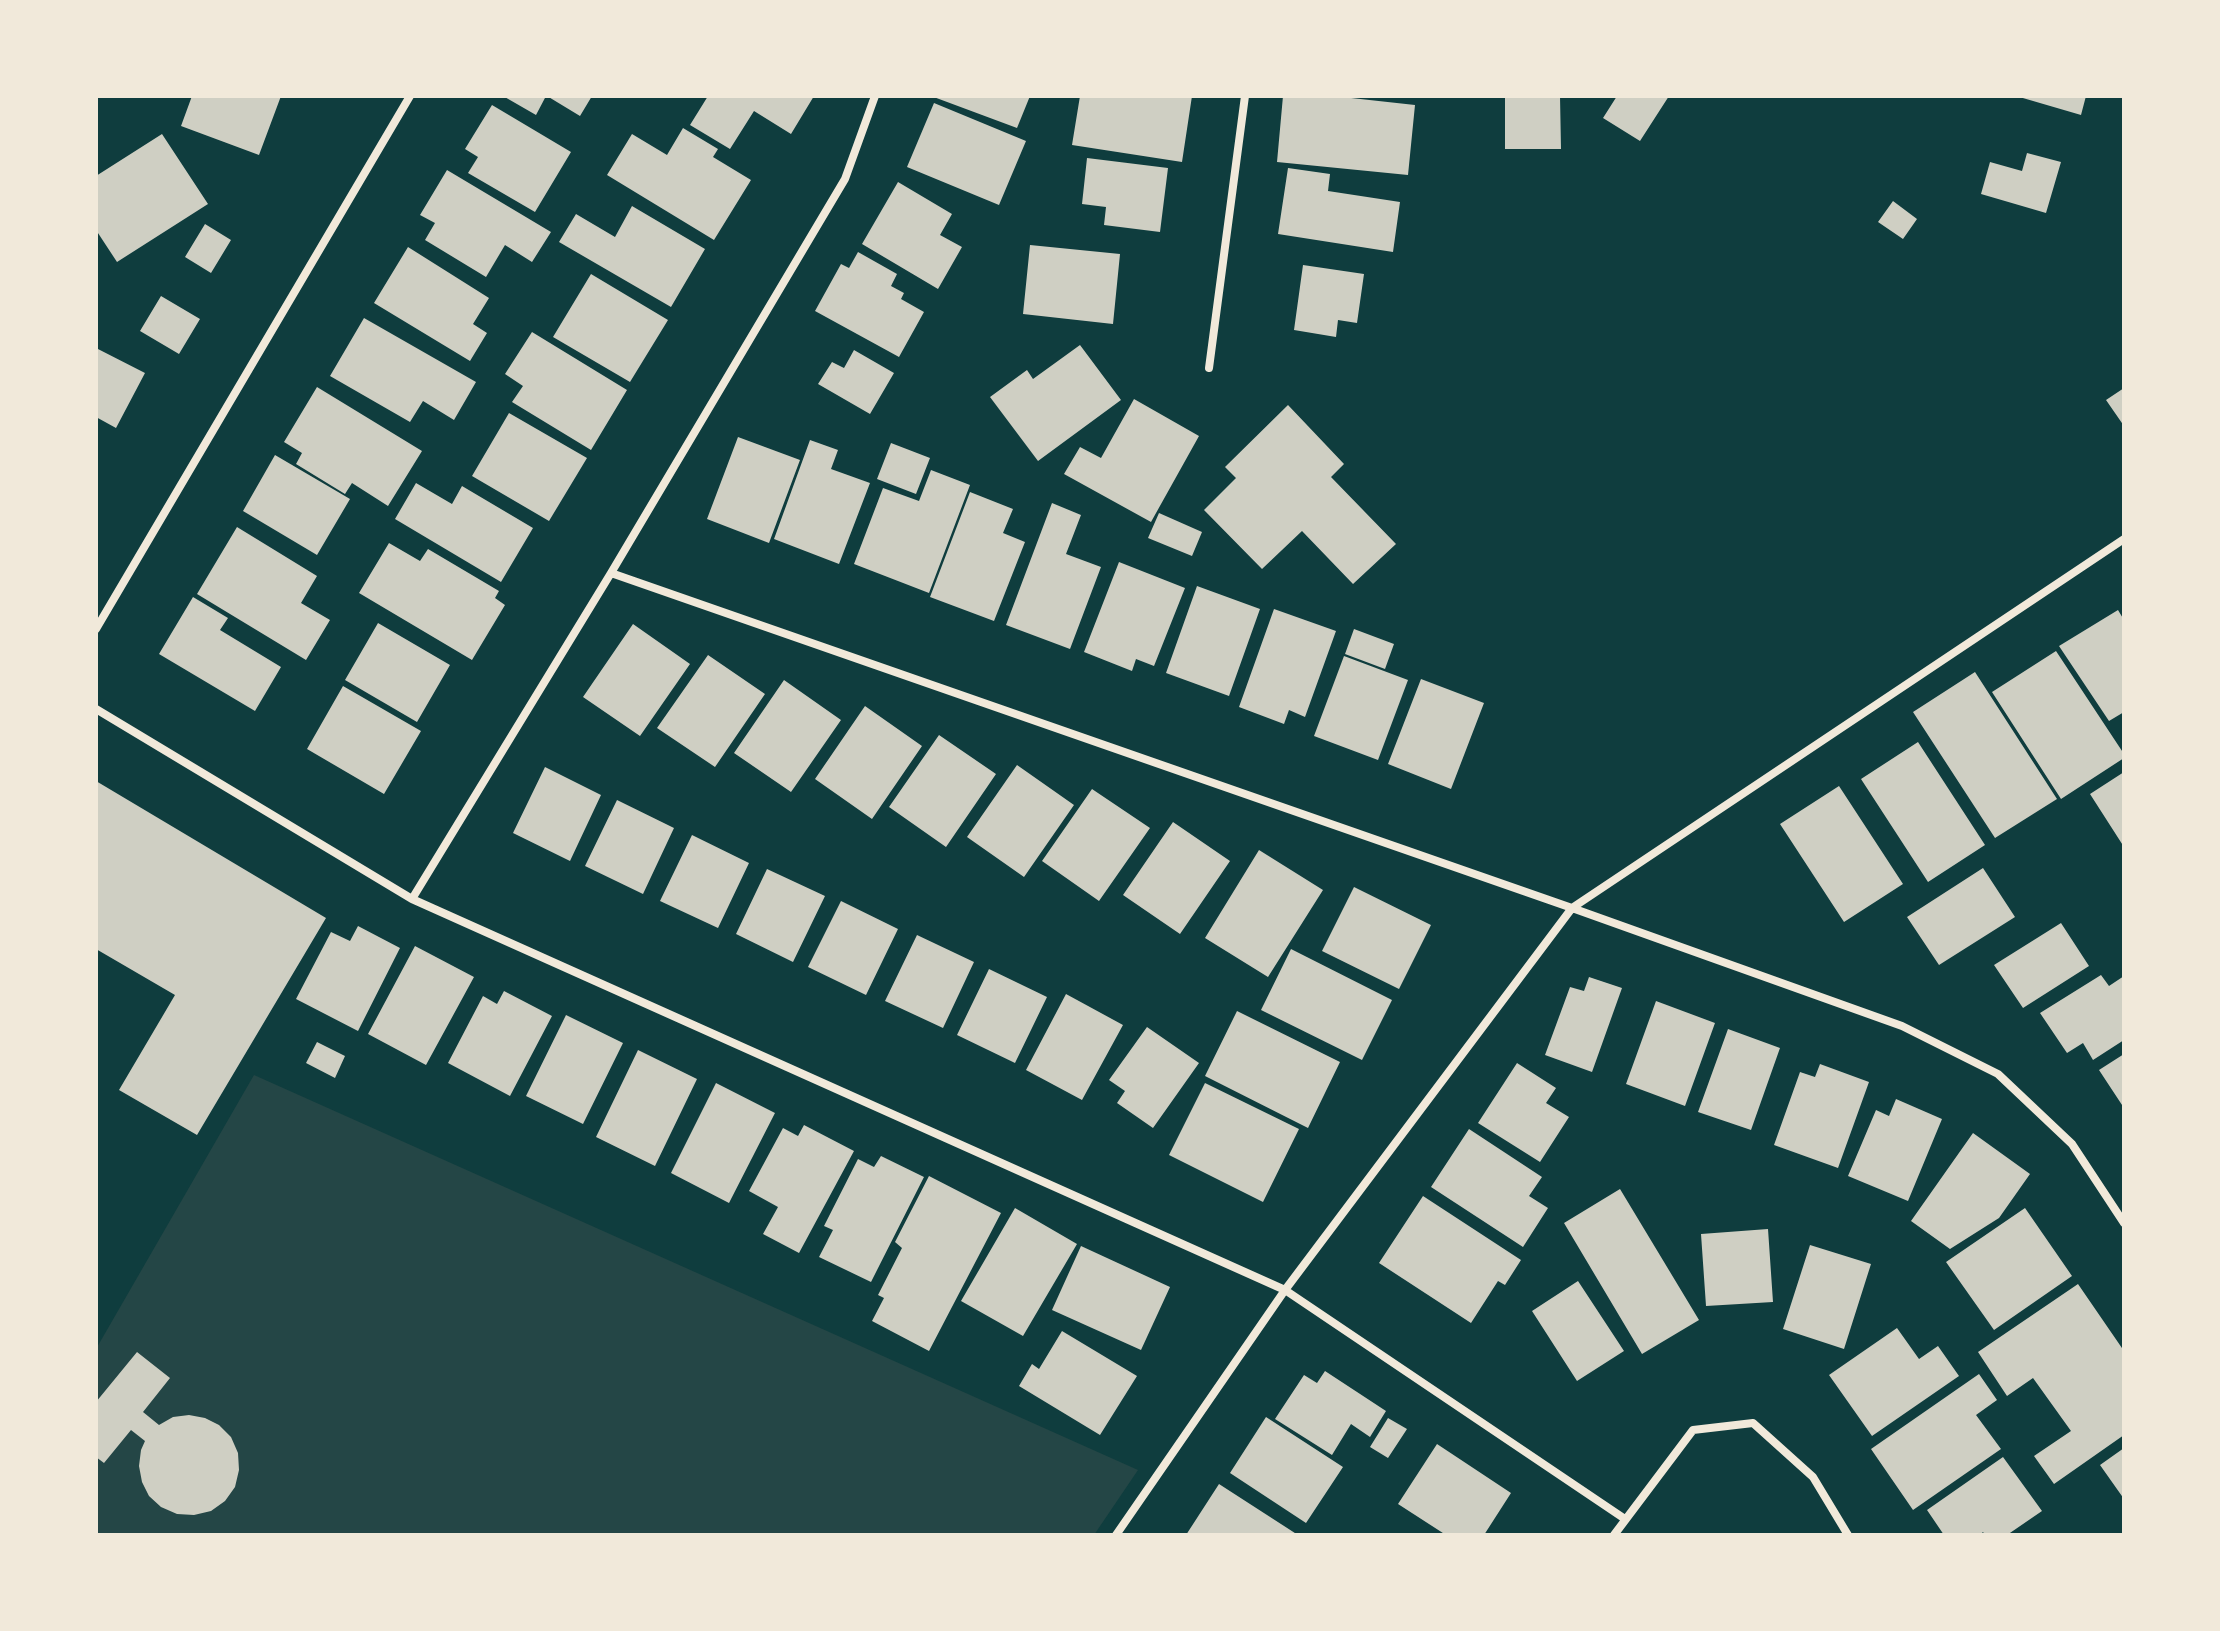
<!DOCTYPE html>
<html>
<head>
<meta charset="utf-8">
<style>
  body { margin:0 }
  #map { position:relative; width:2220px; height:1631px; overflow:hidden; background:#0f3d3e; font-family:"Work Sans",sans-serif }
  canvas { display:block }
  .frame { position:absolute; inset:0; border:98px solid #f1e9da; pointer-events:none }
</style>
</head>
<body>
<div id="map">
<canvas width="2220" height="1631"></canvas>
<div class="frame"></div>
</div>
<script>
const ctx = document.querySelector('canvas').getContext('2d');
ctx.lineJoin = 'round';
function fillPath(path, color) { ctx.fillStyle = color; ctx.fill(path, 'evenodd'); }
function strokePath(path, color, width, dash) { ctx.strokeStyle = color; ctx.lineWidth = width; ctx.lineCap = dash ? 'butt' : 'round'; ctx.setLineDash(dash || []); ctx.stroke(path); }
fillPath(new Path2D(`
  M254,1075L1138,1470L1094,1535H96V1349Z`), '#244646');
fillPath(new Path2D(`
  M192,96H281L259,155L181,126Z
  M503,96H546L536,115Z
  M547,96H592L580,116Z
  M708,96H814L791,134L754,111L730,149L690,125Z
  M931,96H1030L1017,128Z
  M1080,96H1192L1182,162L1072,145Z
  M1283,96H1333L1415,105L1408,175L1277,162Z
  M1505,96H1560L1561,149H1505Z
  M1617,96H1669L1640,141L1603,118Z
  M2016,96H2086L2081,115Z
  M934,103L1026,141L999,205L907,167Z
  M492,105L571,152L535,212L468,173L478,157L465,149Z
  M683,128L718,149L713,157L751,180L714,240L607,175L632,134L667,155Z
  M162,134L208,204L117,262L96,230V176Z
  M2027,153L2061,162L2046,213L1981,194L1990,162L2022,171Z
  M1087,158L1168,168L1160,232L1104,225L1106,207L1082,204Z
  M1288,168L1330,174L1328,191L1400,202L1393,252L1278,234Z
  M447,170L551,232L532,262L505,245L486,277L425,240L435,223L420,215Z
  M898,182L952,214L940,235L962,247L938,289L862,244Z
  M1893,201L1917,219L1903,239L1878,222Z
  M632,206L705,249L671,307L559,242L576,214L615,237Z
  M205,224L231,240L211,273L185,257Z
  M1030,245L1120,254L1113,324L1023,314Z
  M408,247L489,298L473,324L487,333L470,361L374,303Z
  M858,252L897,274L891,286L904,293L901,299L924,312L899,357L815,311L841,264L849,268Z
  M1303,265L1364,274L1357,323L1338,320L1336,337L1294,330Z
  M591,274L668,320L630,382L553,337Z
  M161,296L200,319L179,354L140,331Z
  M364,318L476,382L454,420L423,401L410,422L330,376Z
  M532,332L627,390L591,450L512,402L523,386L505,374Z
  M1080,345L1121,400L1038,461L990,397L1027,370L1033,379Z
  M96,348L145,373L116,428L96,417Z
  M854,350L894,373L870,414L818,384L832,362L844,368Z
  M317,387L422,451L388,506L352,483L345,494L296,464L302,453L284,442Z
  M2124,388V426L2106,400Z
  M1134,399L1199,436L1151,522L1064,474L1080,447L1101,458Z
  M1288,405L1344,464L1331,477L1396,544L1353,584L1302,531L1262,569L1204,510L1236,478L1225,467Z
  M509,413L587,458L549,521L472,476Z
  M738,437L800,460L769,543L707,519Z
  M810,440L838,450L831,469L870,483L839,564L774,539Z
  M891,443L930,458L916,494L877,479Z
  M275,455L350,499L317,555L243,511Z
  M931,470L970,485L929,593L854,564L883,488L919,501Z
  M416,483L452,504L462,486L533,528L501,582L395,519Z
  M970,492L1013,509L1003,533L1025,542L994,621L930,597Z
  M1052,503L1081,515L1066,554L1101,567L1070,649L1006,625Z
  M1159,513L1202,532L1192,556L1148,538Z
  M237,527L317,576L301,603L330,620L306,660L197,594Z
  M389,543L420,561L428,549L499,591L495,598L505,605L472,660L359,593Z
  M1119,562L1185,588L1154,666L1136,659L1132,671L1084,652Z
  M1197,586L1260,609L1229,696L1166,673Z
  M193,597L228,618L220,630L281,667L255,711L159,654Z
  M1274,609L1336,631L1305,717L1289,710L1284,724L1239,707Z
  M2118,610L2124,620V712L2109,721L2059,646Z
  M378,623L450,665L417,722L345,680Z
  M633,624L690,664L640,736L583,697Z
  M1354,629L1394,644L1385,669L1345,654Z
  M2056,651L2124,754V758L2061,799L1992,692Z
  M708,655L765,694L715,767L657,728Z
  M1344,656L1408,680L1378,760L1314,736Z
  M1975,672L2057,799L1995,838L1913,712Z
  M1421,679L1484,703L1451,789L1388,764Z
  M784,680L841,720L791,792L734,753Z
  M343,686L421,731L384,794L307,749Z
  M865,706L922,746L872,819L815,779Z
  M939,735L996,774L946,847L889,807Z
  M1918,742L1985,845L1928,882L1861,779Z
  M1017,765L1074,805L1024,877L967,837Z
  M545,767L601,795L570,861L513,833Z
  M2124,772V847L2090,794Z
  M96,781L326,918L197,1135L119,1090L175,995L96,949Z
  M1839,786L1903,884L1844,922L1780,824Z
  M1092,789L1150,828L1099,901L1042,861Z
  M617,800L674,828L643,894L585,866Z
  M1173,822L1230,861L1180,934L1123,895Z
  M692,835L749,863L718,928L660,901Z
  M1259,850L1323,890L1268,977L1205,938Z
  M1983,868L2015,917L1939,965L1907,917Z
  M767,869L825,896L793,962L736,934Z
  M1354,887L1431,925L1399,989L1322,951Z
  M841,901L898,929L866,995L808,967Z
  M2061,923L2089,966L2023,1008L1994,965Z
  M358,926L400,948L358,1031L296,999L331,932L350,941Z
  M917,935L974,962L943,1028L885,1001Z
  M415,946L474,977L426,1065L368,1034Z
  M1291,949L1392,1000L1362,1060L1261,1010Z
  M989,969L1047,997L1015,1063L957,1035Z
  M2101,975L2109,986L2124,976V1040L2093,1060L2083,1043L2067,1053L2040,1013Z
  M1589,977L1622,988L1592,1072L1545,1055L1570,987L1584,991Z
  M504,991L552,1016L510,1096L448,1063L483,996L497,1004Z
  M1066,994L1123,1025L1082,1100L1026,1070Z
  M1656,1001L1715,1023L1685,1106L1626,1084Z
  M1237,1011L1340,1062L1308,1128L1205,1076Z
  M566,1015L623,1043L583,1124L526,1096Z
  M1147,1027L1199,1063L1153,1128L1117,1103L1125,1091L1109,1080Z
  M1728,1029L1780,1048L1751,1130L1698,1112Z
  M317,1042L345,1056L335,1078L306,1063Z
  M638,1050L697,1079L655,1166L596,1137Z
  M2124,1054V1108L2099,1070Z
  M1517,1063L1556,1088L1546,1103L1569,1117L1540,1162L1478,1123Z
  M1820,1064L1869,1082L1838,1168L1774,1145L1800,1072L1815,1077Z
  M716,1083L775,1113L729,1203L671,1173Z
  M1205,1083L1299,1129L1263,1202L1169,1155Z
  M1896,1099L1942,1119L1908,1201L1848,1176L1876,1110L1889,1116Z
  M804,1125L854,1151L799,1253L763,1234L778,1207L749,1191L783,1128L798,1136Z
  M1469,1129L1542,1177L1529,1196L1548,1208L1523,1247L1431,1187Z
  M1973,1133L2030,1174L1999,1218L1950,1249L1911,1221Z
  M881,1156L924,1177L871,1282L819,1257L833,1230L824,1226L858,1159L874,1167Z
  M929,1176L1001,1213L929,1351L872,1321L884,1298L878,1295L902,1248L895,1242Z
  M1620,1189L1699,1320L1642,1354L1564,1223Z
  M1423,1196L1521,1260L1505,1285L1498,1281L1471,1323L1379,1263Z
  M1015,1208L1077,1244L1023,1336L961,1301Z
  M2025,1208L2072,1276L1994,1330L1946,1262Z
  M1768,1229L1773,1302L1706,1306L1701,1234Z
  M1810,1245L1871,1264L1844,1349L1783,1329Z
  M1081,1246L1170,1287L1141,1350L1052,1310Z
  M1578,1281L1624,1351L1577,1381L1532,1311Z
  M2078,1284L2124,1351V1435L2054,1484L2034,1456L2071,1431L2033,1378L2007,1396L1978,1352Z
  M1897,1328L1919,1359L1938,1346L1959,1376L1872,1436L1829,1375Z
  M1062,1331L1137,1376L1100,1435L1019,1386L1032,1364L1039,1369Z
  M137,1352L170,1378L143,1412L159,1425L173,1417L189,1415L205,1418L219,1425L231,1437L238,1453L239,1470L235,1487L225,1501L211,1511L194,1515L177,1514L161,1507L149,1496L142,1482L139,1466L141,1450L145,1441L131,1430L104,1463L96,1457V1402Z
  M1325,1371L1386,1411L1370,1437L1351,1424L1332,1455L1275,1419L1304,1375L1317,1383Z
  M1979,1374L1997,1400L1976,1415L2001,1449L1913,1510L1871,1449Z
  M1266,1417L1343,1467L1306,1523L1230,1473Z
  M1388,1418L1407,1429L1388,1458L1370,1447Z
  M1437,1444L1511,1493L1484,1535H1446L1398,1504Z
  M2124,1448V1499L2100,1465Z
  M2003,1457L2042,1511L2007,1535H1985L1983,1532L1980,1535H1944L1927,1510Z
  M1219,1484L1298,1535H1186Z`), '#cfcfc3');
strokePath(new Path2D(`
  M1209,368L1245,96
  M611,573L1572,908L1902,1026L1998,1074L2072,1144L2124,1223
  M96,629L410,96
  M96,709L412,899L1285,1290L1625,1519
  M412,899L611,573L845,179L875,96
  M1116,1535L1285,1290L1572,908L2124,539
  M1614,1535L1693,1430L1753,1423L1813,1477L1848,1535`), '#f1e9da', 8);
</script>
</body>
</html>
